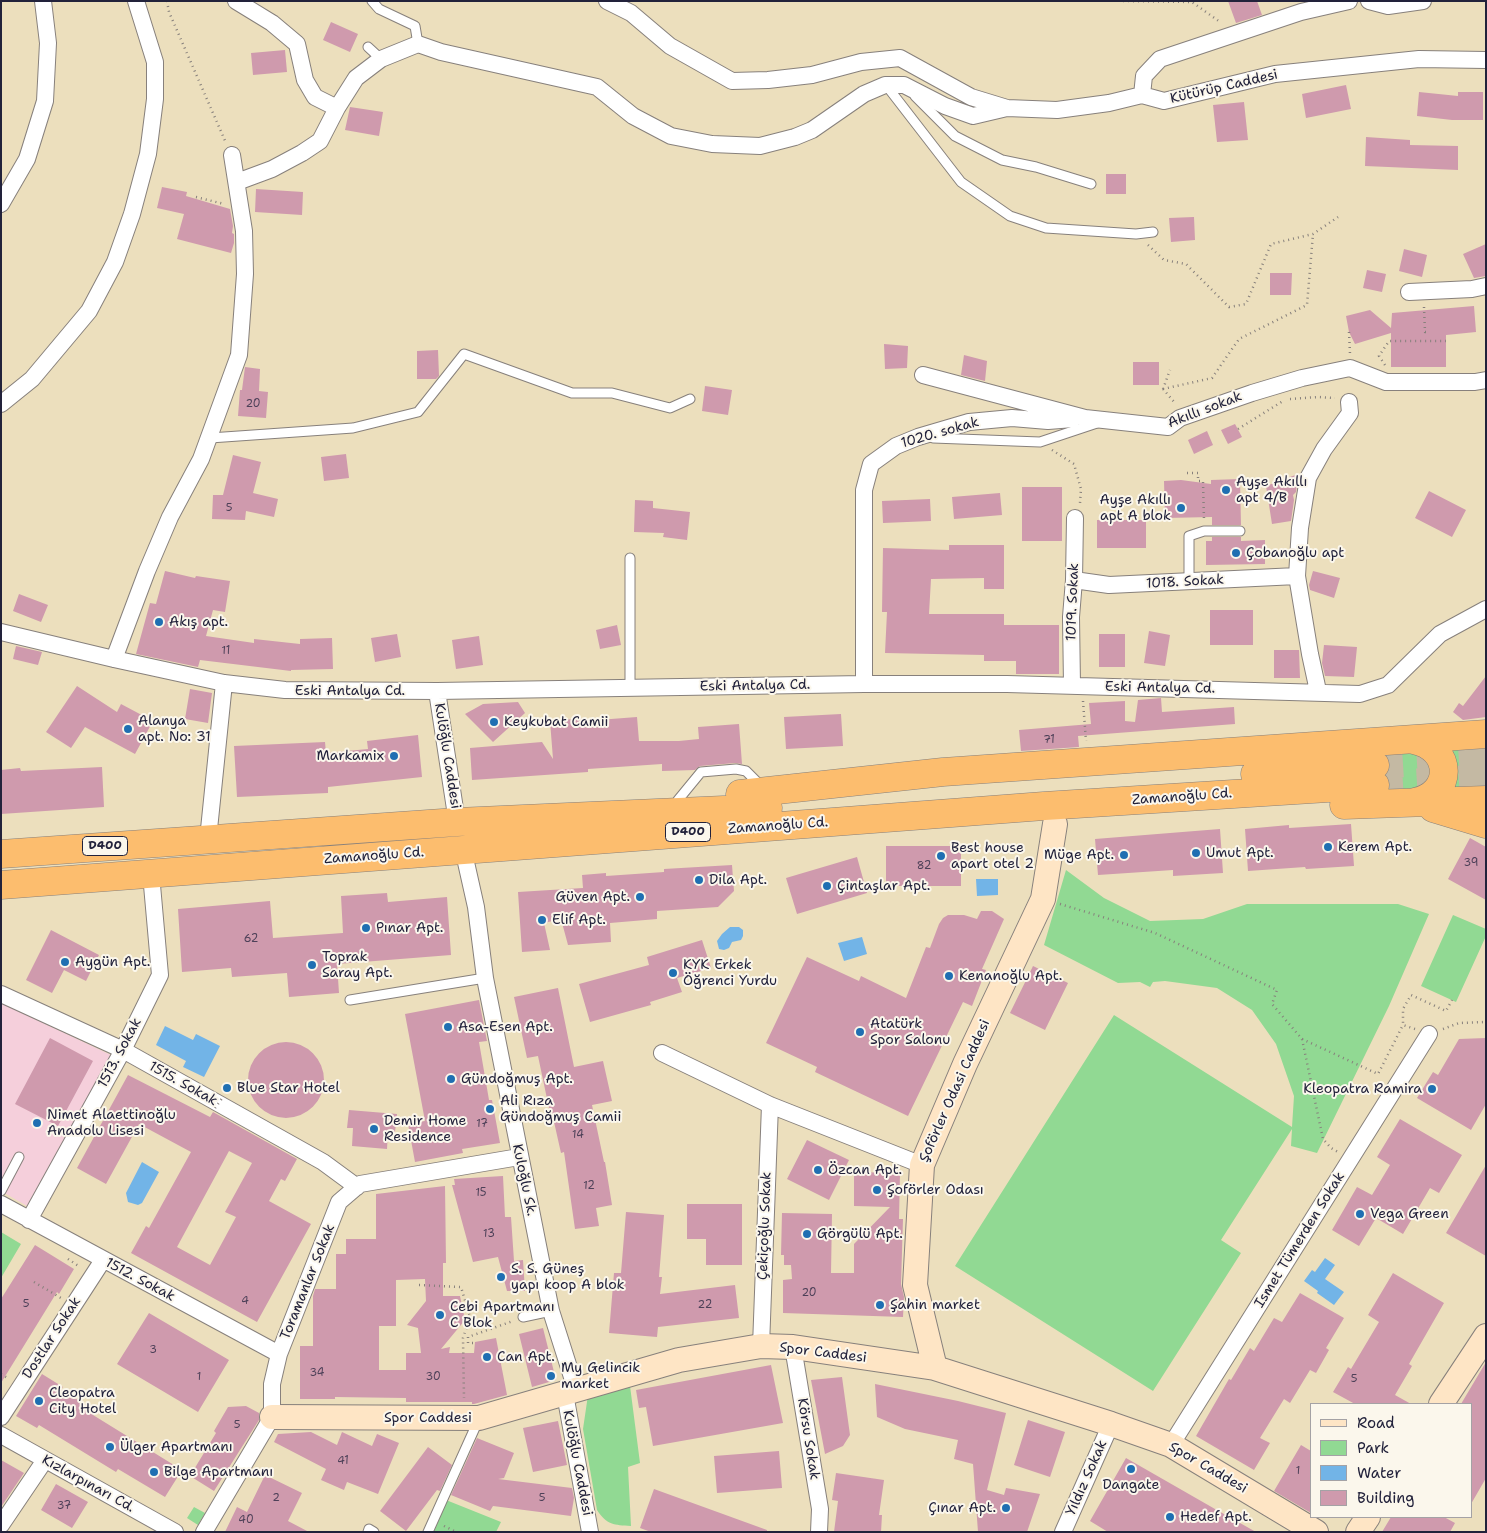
<!DOCTYPE html>
<html>
<head>
<meta charset="utf-8">
<style>
  body { margin:0 }
  #map { position:relative; width:1487px; height:1533px; overflow:hidden; background:#ecdfbd; font-family:"Shantell Sans",sans-serif }
  canvas { display:block }
  .frame { position:absolute; inset:0; border:2px solid #22223b; pointer-events:none }
  .legend { position:absolute; left:1310px; top:1403px; width:162px; height:115px; box-sizing:border-box; background:#fbf7ec; border:1px solid #a4a2a5; margin:0; padding:6px 9px; list-style:none; font-size:15px; color:#22223b }
  .legend li { display:flex; align-items:center; gap:10px; height:25px }
  .legend b { width:25px; border:1px solid #a4a2a5 }
</style>
</head>
<body>
<div id="map">
<canvas width="1487" height="1533"></canvas>
<div class="frame"></div>
<ul class="legend">
<li><b style="height:6px;background:#fee5c5"></b>Road</li>
<li><b style="height:14px;background:#91d993"></b>Park</li>
<li><b style="height:14px;background:#72b4e7"></b>Water</li>
<li><b style="height:14px;background:#cf9aad"></b>Building</li>
</ul>
</div>
<script>
const ctx = document.querySelector('canvas').getContext('2d');
ctx.lineJoin = 'round';
function fillPath(path, color) { ctx.fillStyle = color; ctx.fill(path, 'evenodd'); }
function strokePath(path, color, width, dash) { ctx.strokeStyle = color; ctx.lineWidth = width; ctx.lineCap = dash ? 'butt' : 'round'; ctx.setLineDash(dash || []); ctx.stroke(path); }
function label(font, color, halo, rows, align = 'center') {
  ctx.font = font + ' "Shantell Sans",sans-serif'; ctx.lineWidth = 4; ctx.setLineDash([]); ctx.textBaseline = 'middle'; ctx.strokeStyle = halo; ctx.fillStyle = color; for (const [text, x, y, turn = 0] of rows) {
    ctx.save(); ctx.translate(x, y); ctx.rotate((+turn || 0) * Math.PI / 180); ctx.textAlign = isNaN(turn) ? turn : align; if (halo) ctx.strokeText(text, 0, 0); ctx.fillText(text, 0, 0); ctx.restore();
  }
}
fillPath(new Path2D(`
  M1,1003L111,1055L27,1206L1,1191Z`), '#f5cfdb');
fillPath(new Path2D(`
  M1486,743V790L1444,792L1445,751Z
  M1417,747L1435,760L1429,789L1382,795L1380,749Z
  M1066,870L1104,898L1150,921L1203,919L1247,904H1398L1429,914L1389,1006L1317,1153L1291,1146L1292,1129L1221,1240L1241,1253L1153,1391L955,1266L1114,1015L1292,1127L1294,1096L1276,1044L1252,1010L1217,988L1165,981L1153,982L1150,987L1140,982L1118,983L1044,945Z
  M1453,915L1486,929V936L1456,1002L1421,986Z
  M1,1232L21,1244L1,1278Z
  M630,1386L640,1463L628,1467L631,1526C614,1525 607,1525 597,1510L583,1429L588,1395Z
  M446,1500L501,1522L496,1532H432Z
  M194,1507L205,1513L198,1525L187,1518Z`), '#91d993');
fillPath(new Path2D(`
  M976,879H998V895L977,896Z
  M730,927H739L743,930V936L741,940L732,942L729,948L724,950L719,949L717,941L722,934Z
  M862,937L867,954L844,961L838,943Z
  M165,1026L193,1040L196,1034L220,1046L204,1077L183,1067L186,1061L156,1045Z
  M142,1162L159,1172L142,1203L138,1205L128,1202L126,1193Z
  M1325,1258L1335,1265L1325,1279L1344,1292L1334,1305L1317,1293L1318,1291L1304,1281L1312,1270L1315,1272Z`), '#72b4e7');
fillPath(new Path2D(`
  M1228,1H1257L1262,15L1236,23Z
  M331,22L358,34L350,52L323,40Z
  M285,50L287,72L253,75L251,53Z
  M1346,85L1351,109L1306,118L1302,94Z
  M1419,92L1458,96V92H1483V120H1452L1417,116Z
  M1244,102L1248,140L1217,142L1213,105Z
  M350,107L383,112L379,136L345,130Z
  M1366,137L1410,140V145L1458,146V170L1365,166Z
  M1106,174H1126V194H1106Z
  M162,187L187,192L186,196L230,209L233,226L232,233L234,234V243L231,253L177,239L184,214L157,208Z
  M256,189L303,192L302,215L255,212Z
  M1194,217L1195,240L1171,242L1169,218Z
  M1486,244V276L1474,278L1463,254Z
  M1404,249L1427,255L1422,277L1399,271Z
  M1367,270L1386,274L1382,292L1363,288Z
  M1270,273H1292L1291,295H1270Z
  M1474,306L1476,332L1446,335V367H1391V333L1355,344L1349,332L1346,316L1370,310L1391,328L1392,313Z
  M884,344L908,346L907,368L885,369Z
  M438,350L439,376L436,379H417V351Z
  M964,355L987,361L985,381L961,375Z
  M1133,362H1159V385H1133Z
  M245,367L260,369L259,391L268,392L266,418L238,416L240,390H242Z
  M705,386L732,390L728,415L702,411Z
  M1235,424L1242,437L1228,444L1221,430Z
  M1207,431L1213,445L1194,454L1188,440Z
  M346,454L349,478L324,481L321,457Z
  M233,455L261,462L253,493L278,499L274,517L246,511L245,520L212,519L213,495H223Z
  M1298,474L1296,492L1293,495L1294,500L1291,521L1272,524L1266,486Z
  M1240,479L1241,525H1212V517L1165,518L1164,481L1181,480L1211,484V480Z
  M1022,487H1062V541H1022Z
  M1429,491L1466,510L1452,537L1415,518Z
  M1000,493L1002,515L954,519L952,497Z
  M930,499L931,521L883,523L882,501Z
  M635,500L653,501V508L690,512L687,540L663,537L664,533L634,532Z
  M1097,520H1146V548H1097Z
  M1212,537H1241V541L1265,540V564L1206,565V541H1212Z
  M949,545H1004V589H984V578L931,579L929,614H1004V625H1059V674H1016V661H984V655L885,653L887,612H882L883,548L949,550Z
  M165,571L195,578L196,576L230,581L225,612L213,610L206,636L254,643V639L300,644V639L332,638L333,669L291,670V671L200,660L198,667L136,654L150,603L156,604Z
  M1313,571L1340,578L1334,598L1310,590L1309,585Z
  M19,594L48,605L41,622L13,611Z
  M1210,610H1253V645H1210Z
  M617,625L621,645L600,649L596,630Z
  M1149,631L1170,635L1165,666L1144,663Z
  M397,634L401,657L375,662L371,638Z
  M1099,634H1125V667H1099Z
  M479,636L483,665L456,669L452,640Z
  M1324,645L1357,647L1354,677L1325,676L1322,663Z
  M16,646L42,652L38,665L13,659Z
  M1274,650H1299L1300,678H1274Z
  M1486,676V717L1463,720L1453,712L1459,703L1463,706Z
  M77,686L117,712L121,704L153,721L135,754L85,727L71,748L46,732Z
  M190,689L212,693L208,723L185,719Z
  M1161,698L1162,712L1234,707L1235,724L1078,736L1079,747L1021,751L1019,730L1091,724L1089,703L1125,701V721L1135,722L1138,700Z
  M518,702L525,713L493,742L465,714L483,704Z
  M841,714L843,746L786,749L784,717Z
  M637,717L639,741H679L699,739L698,727L739,724L742,764L735,763L700,766L695,770L662,771V764L588,769V772L472,780L470,748L542,742L553,759L550,721L585,718V721Z
  M418,735L422,777L328,787V793L237,797L234,746L325,742L326,753L368,749L367,741Z
  M102,767L104,807L1,814V770L20,768L21,771Z
  M1351,824L1354,866L1306,869L1305,867L1248,871L1245,829L1289,825V828Z
  M1220,829L1223,873L1173,876V870L1098,875L1095,839Z
  M1470,838L1486,847V900L1448,879Z
  M886,846H961V886H886Z
  M857,857L867,893L797,914L786,878Z
  M732,865L734,891L718,907L657,911V919L610,923L611,942L568,945L561,919L544,923L550,950L522,952L518,892L583,888L582,875L606,873V876L664,872V869Z
  M387,893L388,902L447,897L451,955L337,964L339,993L289,997L287,973L232,977L231,968L182,972L178,909L270,901L273,938L343,933L341,896Z
  M981,911H992L1004,919L982,969L986,970L972,1006L963,1002L908,1116L815,1072L817,1067L766,1043L807,957L859,981L861,976L906,998L926,947L930,948L939,924L943,918L948,915H964L977,919Z
  M51,930L99,955L86,981L64,970L52,993L26,980Z
  M702,940L711,968L677,978L682,992L650,1002L651,1005L590,1022L579,984L649,965L647,957Z
  M1033,966L1068,983L1045,1030L1010,1013Z
  M558,988L574,1067L603,1061L612,1101L592,1105L604,1162H605L612,1205L596,1208L599,1226L575,1229L564,1152L561,1153L552,1113H550L538,1056L527,1058L514,997Z
  M479,1000L487,1041L479,1042L489,1100H492L500,1143L462,1149L463,1153L415,1162L408,1124L425,1121L405,1014Z
  M50,1038L93,1061L58,1126L15,1104Z
  M1486,1038V1104L1471,1130L1417,1098L1433,1072L1438,1075L1459,1039Z
  M248 1080a38 38 0 1 1 76 0a38 38 0 1 1-76 0Z
  M128,1075L210,1117L213,1112L297,1159L285,1181L281,1179L269,1201L311,1224L257,1322L131,1253L146,1226L149,1228L191,1152L139,1124L106,1184L77,1168ZM229,1151L252,1163L225,1212L236,1217L210,1265L177,1247Z
  M349,1110L397,1114L395,1132L388,1131L387,1149L352,1146L353,1128H347Z
  M1400,1119L1462,1155L1439,1193L1430,1188L1403,1234L1376,1218L1359,1246L1332,1230L1357,1187L1372,1195L1390,1165L1377,1157Z
  M807,1140L849,1160L829,1200L787,1179Z
  M1486,1165V1256L1446,1233Z
  M854,1172L900,1173L899,1219H903L901,1284L904,1297L903,1317L783,1313V1280L792,1279L791,1265H784V1255H781L782,1213L832,1214L831,1273H854V1244L890,1207L854,1206Z
  M503,1176L505,1217H511L514,1261L523,1260L525,1291H507L498,1257L473,1262L452,1185H455L454,1179Z
  M445,1186L446,1263H443V1296H460L465,1320L441,1349L450,1347L449,1353H474L475,1342L496,1338L507,1395L474,1404H472V1402H406V1398L335,1397V1399H300V1346H313V1296L315,1289H336V1254H346V1239H376V1194ZM425,1279L426,1301L407,1325L418,1328L421,1353H406V1370H379V1326H396V1280Z
  M687,1204H742V1265H706V1239H687Z
  M626,1212L664,1215L659,1277H662L660,1294L735,1285L739,1318L658,1327L657,1337L609,1333L614,1273H621Z
  M35,1245L74,1269L59,1294L57,1292L1,1383V1299Z
  M1393,1273L1444,1303L1409,1364L1412,1366L1395,1395L1411,1404H1355L1333,1392L1348,1367L1351,1369L1379,1322L1368,1315Z
  M1300,1293L1344,1318L1326,1348L1329,1350L1316,1373L1310,1370L1290,1403L1284,1399L1260,1438L1270,1443L1254,1470L1196,1436L1229,1379L1231,1380L1250,1348L1254,1351L1274,1318L1282,1322Z
  M149,1313L229,1360L198,1412L117,1364Z
  M543,1328L556,1380L532,1387L519,1334Z
  M1486,1362V1478L1471,1504V1404H1461Z
  M771,1365L783,1423L653,1446L646,1407L639,1408L636,1390Z
  M42,1374L63,1387L61,1389L95,1411L93,1415L182,1470L165,1497L118,1469L116,1472L39,1425L37,1428L16,1416Z
  M842,1377L850,1435L843,1446L825,1454L811,1380Z
  M875,1384L958,1401L1006,1413L987,1490L1004,1495L1006,1488L1040,1494L1027,1532H978L973,1464L954,1459L958,1440L905,1429L877,1417Z
  M246,1406L259,1413V1420L214,1491L190,1476L216,1433L214,1431L228,1407Z
  M1028,1420L1065,1432L1050,1477L1014,1465Z
  M558,1421L567,1465L533,1472L523,1428Z
  M311,1432L337,1445L342,1432L372,1446L377,1434L399,1443L378,1494L347,1482L344,1490L321,1480L326,1469L274,1442L278,1434Z
  M477,1438L514,1453L504,1478L498,1479L572,1488L574,1498L571,1516L493,1506L490,1511L451,1495Z
  M1301,1445L1311,1451V1513L1274,1491Z
  M428,1447L452,1465L440,1491L437,1490L406,1531L380,1511Z
  M779,1451L782,1488L717,1493L714,1456Z
  M1126,1458L1215,1509L1256,1532H1108L1090,1521Z
  M1,1460L24,1473L1,1507Z
  M836,1473L884,1480L879,1515H882L881,1532H834L838,1501L832,1500Z
  M265,1475L302,1493L288,1521L309,1532H225L237,1507L247,1512Z
  M56,1484L88,1502L72,1528L41,1510Z
  M654,1489L767,1530V1532H651L640,1528Z
  M1391,1517H1444L1455,1523L1450,1532H1382Z`), '#cf9aad');
strokePath(new Path2D(`
  M1375,765L1486,758
  M1375,785L1486,778`), '#c4b9a3', 28, [28, 14]);
const lane = new Path2D(`
  M372,1L379,9L415,26L418,44
  M368,47L381,59
  M886,85L961,182L1010,216L1046,228L1136,234L1153,232
  M915,96L955,136L1002,160L1036,167L1091,184
  M210,438L353,428L418,412L464,354L572,393H612L670,408L690,399
  M933,438L1040,442L1097,423
  M630,558V688
  M1189,582V536L1204,531H1240
  M678,800L701,772L736,769L746,771L762,787
  M350,1000L485,978
  M1,1191L19,1157
  M523,1317L551,1311
  M368,1532L369,1529L374,1532
  M428,1532L478,1421`);
const street = new Path2D(`
  M236,1L272,23L297,44L305,80L315,97L337,108
  M607,1L631,13L670,46L732,81L768,80L812,75L861,62L900,58L971,97L1007,108L1057,110L1109,103L1142,95
  M1349,1L1301,12L1160,59L1144,76L1142,95L1164,101L1275,74L1419,59L1486,60
  M1369,1L1388,6L1423,1
  M237,182L272,169L302,153L320,141L337,108L356,78L381,59L418,44L441,52L597,87L633,116L671,136L712,144L760,146L795,137L812,130L864,94L885,85H904L945,106L973,116L1007,108
  M1,204L27,159L45,101L48,43L43,1
  M1409,292L1472,289L1486,286
  M923,375L1085,418L1168,427L1180,418L1252,393L1302,378L1350,368L1386,382H1475L1486,380
  M1,404L32,379L89,311L115,262L132,214L148,154L155,99V62L136,1
  M1074,580L1109,585L1297,576
  M1,632L114,659L224,683L285,690L437,691L864,684H1007L1360,694L1388,685L1440,634L1486,609
  M114,659L147,571L170,517L201,459L239,355L245,274L244,231L232,155
  M864,684V490L871,464L896,446L918,437L969,422L1012,418L1048,421L1073,419
  M1072,685L1071,617L1074,580L1075,518
  M437,691L457,822
  M1318,691L1310,654L1297,576L1300,528L1308,478L1324,449L1350,413L1349,402
  M208,839L224,683
  M463,849L476,907L485,978L551,1311L572,1377L575,1391
  M1,994L123,1050L323,1162L357,1187
  M662,1053L770,1105L922,1165
  M1,1204L279,1354
  M29,1220L123,1050L160,975L151,874
  M761,1346L770,1105
  M793,1347L820,1509L819,1532
  M565,1394L590,1532
  M1,1417L103,1260
  M1,1435L175,1532
  M1171,1445L1429,1034
  M1,1525L45,1460
  M204,1532L272,1417V1384L279,1354L339,1202L360,1184L519,1157
  M1063,1532L1111,1424`);
const secondary = new Path2D(`
  M935,1368L915,1285L922,1165L965,1064L1043,899L1055,824
  M1441,1404L1486,1336
  M272,1417L479,1418L679,1360L761,1346L793,1347L935,1368L1111,1424L1171,1445L1316,1532
  M1358,1532L1368,1517`);
const highway = new Path2D(`
  M1414,740C1453,748 1454,794 1415,802
  M1255,774L1375,765
  M740,794L943,772L1486,734
  M1344,805L1486,800
  M1433,808L1486,824
  M1,854L457,822L768,808
  M1,885L1044,806L1375,785`);
strokePath(lane, '#87807c', 11);
strokePath(street, '#87807c', 18);
strokePath(secondary, '#87807c', 26);
strokePath(highway, '#87807c', 29);
strokePath(new Path2D(`
  M167,1L169,12L226,143
  M1123,1L1192,2L1220,22
  M196,197L224,204
  M1148,245L1164,260L1186,264L1229,307L1246,304L1271,244L1313,234L1338,217
  M1424,307L1425,332H1429
  M1349,332L1350,354
  M1385,365L1379,356L1389,341H1446
  M1163,389L1212,378L1239,339L1307,305L1313,234
  M1163,389L1175,403
  M1163,389L1170,370
  M1290,399L1318,397L1335,398
  M1238,429L1283,401
  M1052,450L1074,464L1081,489L1080,503
  M1187,473H1198V481H1203L1204,520
  M1083,701L1086,741
  M1060,904L1155,933L1277,990L1272,1004L1302,1039L1323,1139L1331,1148L1338,1152
  M1415,1029L1403,1025V1009L1411,995L1446,1011L1452,1000
  M1443,1029L1459,1023L1486,1022
  M1302,1039L1378,1074L1403,1025
  M68,1259L80,1267
  M34,1282L61,1298
  M419,1285L461,1287L470,1317L463,1338L464,1398
  M473,1343H468V1337L513,1321
  M1,1374L9,1379
  M444,1526L456,1532`), '#87807c', 2.5, [1, 4]);
strokePath(lane, '#fff', 9);
strokePath(street, '#fff', 16);
strokePath(secondary, '#fee5c5', 24);
strokePath(highway, '#fcbd6e', 28);
strokePath(new Path2D(`
  M215,1108L223,1097`), '#87807c', 2.5, [1, 4]);
for (const [x, y, r, color] of [
  [1226,490,5,"#1f6fb2"],
  [1181,508,5,"#1f6fb2"],
  [1236,553,5,"#1f6fb2"],
  [159,622,5,"#1f6fb2"],
  [494,722,5,"#1f6fb2"],
  [128,729,5,"#1f6fb2"],
  [394,756,5,"#1f6fb2"],
  [1328,847,5,"#1f6fb2"],
  [1196,853,5,"#1f6fb2"],
  [1124,855,5,"#1f6fb2"],
  [941,856,5,"#1f6fb2"],
  [699,880,5,"#1f6fb2"],
  [827,886,5,"#1f6fb2"],
  [640,897,5,"#1f6fb2"],
  [542,920,5,"#1f6fb2"],
  [366,928,5,"#1f6fb2"],
  [65,962,5,"#1f6fb2"],
  [312,965,5,"#1f6fb2"],
  [673,973,5,"#1f6fb2"],
  [949,976,5,"#1f6fb2"],
  [448,1027,5,"#1f6fb2"],
  [860,1032,5,"#1f6fb2"],
  [451,1079,5,"#1f6fb2"],
  [227,1088,5,"#1f6fb2"],
  [1432,1089,5,"#1f6fb2"],
  [490,1109,5,"#1f6fb2"],
  [37,1123,5,"#1f6fb2"],
  [374,1129,5,"#1f6fb2"],
  [818,1170,5,"#1f6fb2"],
  [877,1190,5,"#1f6fb2"],
  [1360,1214,5,"#1f6fb2"],
  [807,1234,5,"#1f6fb2"],
  [501,1277,5,"#1f6fb2"],
  [880,1305,5,"#1f6fb2"],
  [440,1315,5,"#1f6fb2"],
  [487,1357,5,"#1f6fb2"],
  [551,1376,5,"#1f6fb2"],
  [39,1401,5,"#1f6fb2"],
  [110,1447,5,"#1f6fb2"],
  [1131,1469,5,"#1f6fb2"],
  [154,1472,5,"#1f6fb2"],
  [1006,1508,5,"#1f6fb2"],
  [1170,1517,5,"#1f6fb2"]
]) { const dot = new Path2D(); dot.arc(x, y, r, 0, 2 * Math.PI); ctx.fillStyle = color; ctx.fill(dot); strokePath(dot, '#fbf7ec', 2); }
label('11px', '#4d4058', null, [
  ["20",253,404],
  ["5",229,508],
  ["11",226,651],
  ["71",1049,740],
  ["39",1471,863],
  ["82",924,866],
  ["62",251,939],
  ["17",482,1124],
  ["14",578,1135],
  ["12",589,1186],
  ["15",481,1193],
  ["13",489,1234],
  ["20",809,1293],
  ["4",245,1301],
  ["5",26,1304],
  ["22",705,1305],
  ["3",153,1350],
  ["34",317,1373],
  ["1",199,1377],
  ["30",433,1377],
  ["5",1354,1379],
  ["5",237,1425],
  ["41",343,1461],
  ["1",1298,1471],
  ["2",276,1498],
  ["5",542,1498],
  ["37",64,1506],
  ["40",246,1520]
]);
for (const [x, y, w] of [
  [688,832,45],
  [105,846,45]
]) { const box = new Path2D(); box.roundRect(x - w / 2, y - 9.5, w, 19, 4); ctx.fillStyle = '#fbf7ec'; ctx.fill(box); strokePath(box, '#22223b', 1); }
label('bold 12px', '#22223b', null, [
  ["D400",688,832],
  ["D400",105,846]
]);
label('14px', '#22223b', '#fbf7ec', [
  ["Kütürüp Caddesi",1224,87,-13],
  ["Akıllı sokak",1205,410,-21],
  ["1020. sokak",940,433,-16],
  ["1018. Sokak",1185,582,-3],
  ["1019. Sokak",1073,602,-88],
  ["Eski Antalya Cd.",755,686,-1],
  ["Eski Antalya Cd.",1160,688,1],
  ["Eski Antalya Cd.",350,691],
  ["Kulöğlu Caddesi",447,756,81],
  ["Zamanoğlu Cd.",1182,797,-4],
  ["Zamanoğlu Cd.",778,826,-4],
  ["Zamanoğlu Cd.",374,856,-4],
  ["1513. Sokak",120,1053,-62],
  ["1515. Sokak",183,1084,29],
  ["Şoförler Odasi Caddesi",955,1091,-66],
  ["Kuloğlu Sk.",524,1180,78],
  ["Çekiçoğlu Sokak",765,1226,-88],
  ["Ismet Tümerden Sokak",1300,1240,-58],
  ["1512. Sokak",140,1280,28],
  ["Toramanlar Sokak",308,1282,-68],
  ["Dostlar Sokak",52,1338,-57],
  ["Spor Caddesi",823,1353,7],
  ["Spor Caddesi",428,1418],
  ["Körsu Sokak",808,1439,81],
  ["Kulöğlu Caddesi",577,1463,79],
  ["Spor Caddesi",1208,1468,30],
  ["Yıldız Sokak",1087,1478,-66],
  ["Kızlarpınarı Cd.",88,1484,29]
]);
label('14px', '#22223b', '#fbf7ec', [
  ["Ayşe Akıllı",1236,482],
  ["apt 4/B",1236,498],
  ["Ayşe Akıllı",1171,500,"right"],
  ["apt A blok",1171,516,"right"],
  ["Çobanoğlu apt",1246,553],
  ["Akış apt.",169,622],
  ["Alanya",138,721],
  ["apt. No: 31",138,737],
  ["Keykubat Camii",504,722],
  ["Markamix",384,756,"right"],
  ["Kerem Apt.",1338,847],
  ["Best house",951,848],
  ["apart otel 2",951,864],
  ["Umut Apt.",1206,853],
  ["Müge Apt.",1114,855,"right"],
  ["Dila Apt.",709,880],
  ["Çintaşlar Apt.",837,886],
  ["Güven Apt.",630,897,"right"],
  ["Elif Apt.",552,920],
  ["Pınar Apt.",376,928],
  ["Toprak",322,957],
  ["Saray Apt.",322,973],
  ["Aygün Apt.",75,962],
  ["KYK Erkek",683,965],
  ["Öğrenci Yurdu",683,981],
  ["Kenanoğlu Apt.",959,976],
  ["Atatürk",870,1024],
  ["Spor Salonu",870,1040],
  ["Asa-Esen Apt.",458,1027],
  ["Gündoğmuş Apt.",461,1079],
  ["Blue Star Hotel",237,1088],
  ["Kleopatra Ramira",1422,1089,"right"],
  ["Ali Rıza",500,1101],
  ["Gündoğmuş Camii",500,1117],
  ["Nimet Alaettinoğlu",47,1115],
  ["Anadolu Lisesi",47,1131],
  ["Demir Home",384,1121],
  ["Residence",384,1137],
  ["Özcan Apt.",828,1170],
  ["Şoförler Odası",887,1190],
  ["Vega Green",1370,1214],
  ["Görgülü Apt.",817,1234],
  ["S. S. Güneş",511,1269],
  ["yapı koop A blok",511,1285],
  ["Şahin market",890,1305],
  ["Cebi Apartmanı",450,1307],
  ["C Blok",450,1323],
  ["Can Apt.",497,1357],
  ["My Gelincik",561,1368],
  ["market",561,1384],
  ["Cleopatra",49,1393],
  ["City Hotel",49,1409],
  ["Ülger Apartmanı",120,1447],
  ["Bilge Apartmanı",164,1472],
  ["Dangate",1131,1485,"center"],
  ["Çınar Apt.",996,1508,"right"],
  ["Hedef Apt.",1180,1517]
], 'left');
</script>
</body>
</html>
